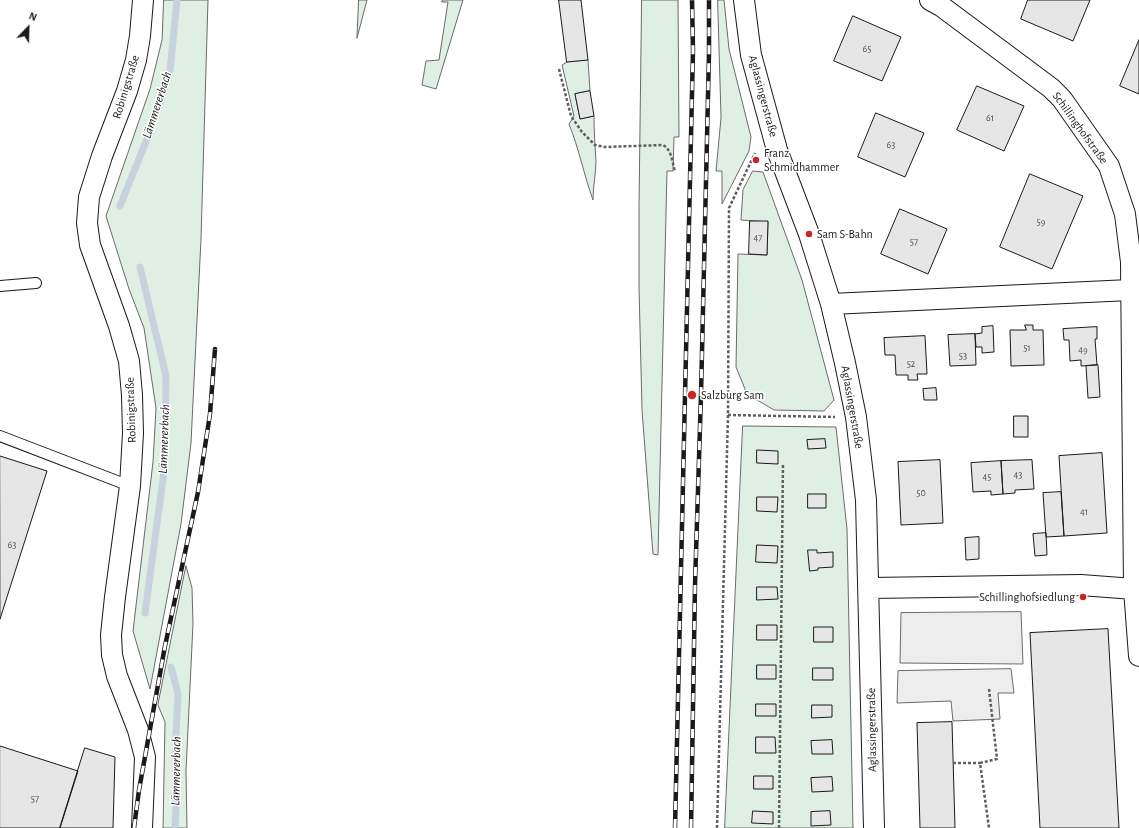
<!DOCTYPE html>
<html>
<head>
<meta charset="utf-8">
<style>
  body { margin:0 }
  #map { position:relative; width:1139px; height:828px; overflow:hidden; background:#fff; font-family:"Alegreya Sans",sans-serif }
  canvas { display:block }
  .north { position:absolute; left:8px; top:8px; width:40px; height:40px; -webkit-text-stroke:3px #fff; paint-order:stroke; rotate:23deg; font-size:11px; font-weight:700; line-height:16px; text-align:center; color:#1a1a1a }
  .north::after { content:''; display:block; margin:auto; width:14px; height:18px; background:#1a1a1a; clip-path:polygon(50% 0,100% 100%,50% 72%,0 100%) }
</style>
</head>
<body>
<div id="map">
<canvas width="1139" height="828"></canvas>
<div class="north">N</div>
</div>
<script>
const ctx = document.querySelector('canvas').getContext('2d');
ctx.lineJoin = 'round';
function fillPath(path, color) { ctx.fillStyle = color; ctx.fill(path, 'evenodd'); }
function strokePath(path, color, width, dash) { ctx.strokeStyle = color; ctx.lineWidth = width; ctx.lineCap = dash ? 'butt' : 'round'; ctx.setLineDash(dash || []); ctx.stroke(path); }
function label(font, color, halo, rows, align = 'center') {
  ctx.font = font + ' "Alegreya Sans",sans-serif'; ctx.lineWidth = 3; ctx.setLineDash([]); ctx.textBaseline = 'middle'; ctx.strokeStyle = halo; ctx.fillStyle = color; for (const [text, x, y, turn = 0] of rows) {
    ctx.save(); ctx.translate(x, y); ctx.rotate((+turn || 0) * Math.PI / 180); ctx.textAlign = isNaN(turn) ? turn : align; if (halo) ctx.strokeText(text, 0, 0); ctx.fillText(text, 0, 0); ctx.restore();
  }
}
const green = new Path2D(`
  M164,0H208L201,239L191,443L181,524L150,689L133,631L153,462L156,408L144,328L129,289L106,216L150,89L162,40Z
  M359,0H367L357,38Z
  M443,0H463L436,89L422,85L426,61L439,60L448,2H442Z
  M642,0H678L679,137H674L673,171H667L658,555L653,554L642,410L639,287V207Z
  M718,0H724L729,49L751,137L749,151L722,204V171H716L721,118Z
  M588,60L590,91L575,94L580,119L594,116C594,131 595,146 596,161C596,173 593,186 593,200C584,175 579,149 569,124L574,116L562,65L567,62Z
  M753,171L763,172L802,280L834,400L824,411L774,410L747,394L736,367L738,254L767,255L768,222L741,220L743,190Z
  M743,426L836,427L847,529L853,828H725Z
  M186,566L192,588L193,624L186,771L187,828H163L165,722L158,705Z`);
fillPath(green, '#e0efe3');
strokePath(green, '#6a6a6a', 1);
const parking = new Path2D(`
  M1021,612L1023,664L900,663L901,613Z
  M1011,669L1014,693H998L1000,719L953,721L951,701L897,703L898,671Z`);
fillPath(parking, '#ededed');
strokePath(parking, '#6a6a6a', 1);
strokePath(new Path2D(`
  M120,206L151,129L170,71L177,0
  M140,267L166,376L165,464L145,613
  M171,667L178,694L176,735V809L175,828`), '#c6d2dc', 7);
const building = new Path2D(`
  M559,0H581L588,60L567,62Z
  M1028,0H1090L1073,41L1021,19Z
  M853,16L901,37L882,81L834,61Z
  M1139,40V94L1120,86Z
  M977,86L1024,106L1004,151L957,130Z
  M590,91L594,116L580,119L575,94Z
  M876,113L924,133L905,177L858,157Z
  M1030,174L1083,196L1052,269L1000,247Z
  M900,209L947,229L928,274L881,254Z
  M750,221H768L767,255L749,254Z
  M1025,325H1033V330H1043L1044,365L1011,366L1010,330H1026Z
  M993,326L994,352L982,353V347H976L975,334L982,333V327Z
  M1097,327V339H1095L1097,365L1081,366V360L1070,361L1069,340H1064L1063,329Z
  M975,334L976,365L950,366L948,335Z
  M925,336L927,374H917L918,380H908V375H896L895,355H885L884,338Z
  M1098,365L1100,397L1088,398L1086,366Z
  M936,388L937,400H924L923,389Z
  M1014,416H1028V437H1014Z
  M825,439L826,448L808,449L807,440Z
  M757,450L778,451V464L757,463Z
  M1102,453L1107,533L1064,536L1059,456Z
  M0,456L47,471L0,619Z
  M940,460L943,523L901,525L898,462Z
  M1032,460L1034,489L1015,490V493L1003,494L1001,461Z
  M1001,461L1003,494L991,495V491L973,492L971,463Z
  M1061,492L1064,536L1046,537L1043,493Z
  M808,494H826V508H808Z
  M757,497H778L777,512L757,511Z
  M1046,533L1047,555L1035,556L1033,534Z
  M979,537V559L966,560L965,538Z
  M757,545L778,546L777,563L756,562Z
  M808,550H817V553L833,552V567L818,568V570L810,571Z
  M757,587H777L778,599L757,600Z
  M757,625H777V640H757Z
  M814,627H833V642H814Z
  M1108,629L1119,828H1040L1030,633Z
  M757,665H776V679H757Z
  M813,668H833V680H813Z
  M756,704H776V716H756Z
  M812,705H832V717L812,718Z
  M952,722L955,828H920L917,723Z
  M756,737H775L776,753H756Z
  M832,740L833,754H812L811,741Z
  M0,746L78,771L60,828H0Z
  M85,748L115,757L113,828H60Z
  M754,776H773V789H754Z
  M832,777L833,791L812,792L811,778Z
  M753,811L773,812V824L752,823Z
  M830,811L831,825L811,826V812Z`);
fillPath(building, '#e6e6e6');
strokePath(building, '#1a1a1a', 1);
const service = new Path2D(`
  M0,286L36,283
  M0,436L130,486`);
const minor = new Path2D(`
  M744,0L751,55L777,150L809,234L831,304L845,363L856,417L866,500L874,828
  M930,0L941,6L1051,88L1062,99L1109,166L1125,214L1131,262L1134,589L1139,656
  M831,304L1130,290
  M869,588L1081,585L1134,589
  M142,828L145,757L138,730L117,676L112,655L111,635L115,597L130,486L133,433L132,395L129,361L119,326L90,245L87,223L89,197L102,156L127,91L136,60L140,36L143,0`);
strokePath(service, '#1a1a1a', 12);
strokePath(minor, '#1a1a1a', 22);
strokePath(new Path2D(`
  M559,69L571,116L582,132L595,145L605,147L663,145C672,150 672,162 675,171
  M728,415L835,417
  M989,689L997,759L980,763L989,828
  M953,763H980
  M717,828L728,415L729,208L755,153
  M779,828L783,463`), '#5f5f5f', 2.5, [3, 2]);
strokePath(service, '#fff', 10);
strokePath(minor, '#fff', 20);
const rail = new Path2D(`
  M134,828L139,790L165,646L198,492L210,414L215,349
  M675,828L693,50L692,0
  M691,828L695,585L701,395L709,53V0`);
strokePath(rail, '#1a1a1a', 4.5);
strokePath(rail, '#fff', 3, [9]);
for (const [x, y, r, color] of [
  [756,160,4,"#c62828"],
  [809,234,4,"#c62828"],
  [692,395,5,"#c62828"],
  [1083,597,4,"#c62828"]
]) { const dot = new Path2D(); dot.arc(x, y, r, 0, 2 * Math.PI); ctx.fillStyle = color; ctx.fill(dot); strokePath(dot, '#fff', 1.5); }
label('10px', '#4d4d4d', null, [
  ["65",867,49],
  ["61",990,118],
  ["63",891,145],
  ["59",1041,222],
  ["47",758,238],
  ["57",914,242],
  ["51",1027,348],
  ["49",1083,350],
  ["53",963,356],
  ["52",911,364],
  ["43",1018,475],
  ["45",987,477],
  ["50",921,493],
  ["41",1084,512],
  ["63",12,545],
  ["57",35,799]
]);
label('12px', '#1a1a1a', '#fff', [
  ["Robinigstraße",126,87,-73],
  ["Aglassingerstraße",763,96,75],
  ["Schillinghofstraße",1080,128,54],
  ["Aglassingerstraße",852,407,80],
  ["Robinigstraße",131,410,-92],
  ["Aglassingerstraße",872,730,-91]
]);
label('12px', '#1a1a1a', '#fff', [
  ["Franz",764,153],
  ["Schmidhammer",764,167],
  ["Sam S-Bahn",817,234],
  ["Salzburg Sam",701,395],
  ["Schillinghofsiedlung",1075,597,"right"]
], 'left');
label('italic 13px', '#1a1a1a', '#fff', [
  ["Lämmererbach",157,105,-72],
  ["Lämmererbach",164,439,-88],
  ["Lämmererbach",176,771,-89]
]);
</script>
</body>
</html>
